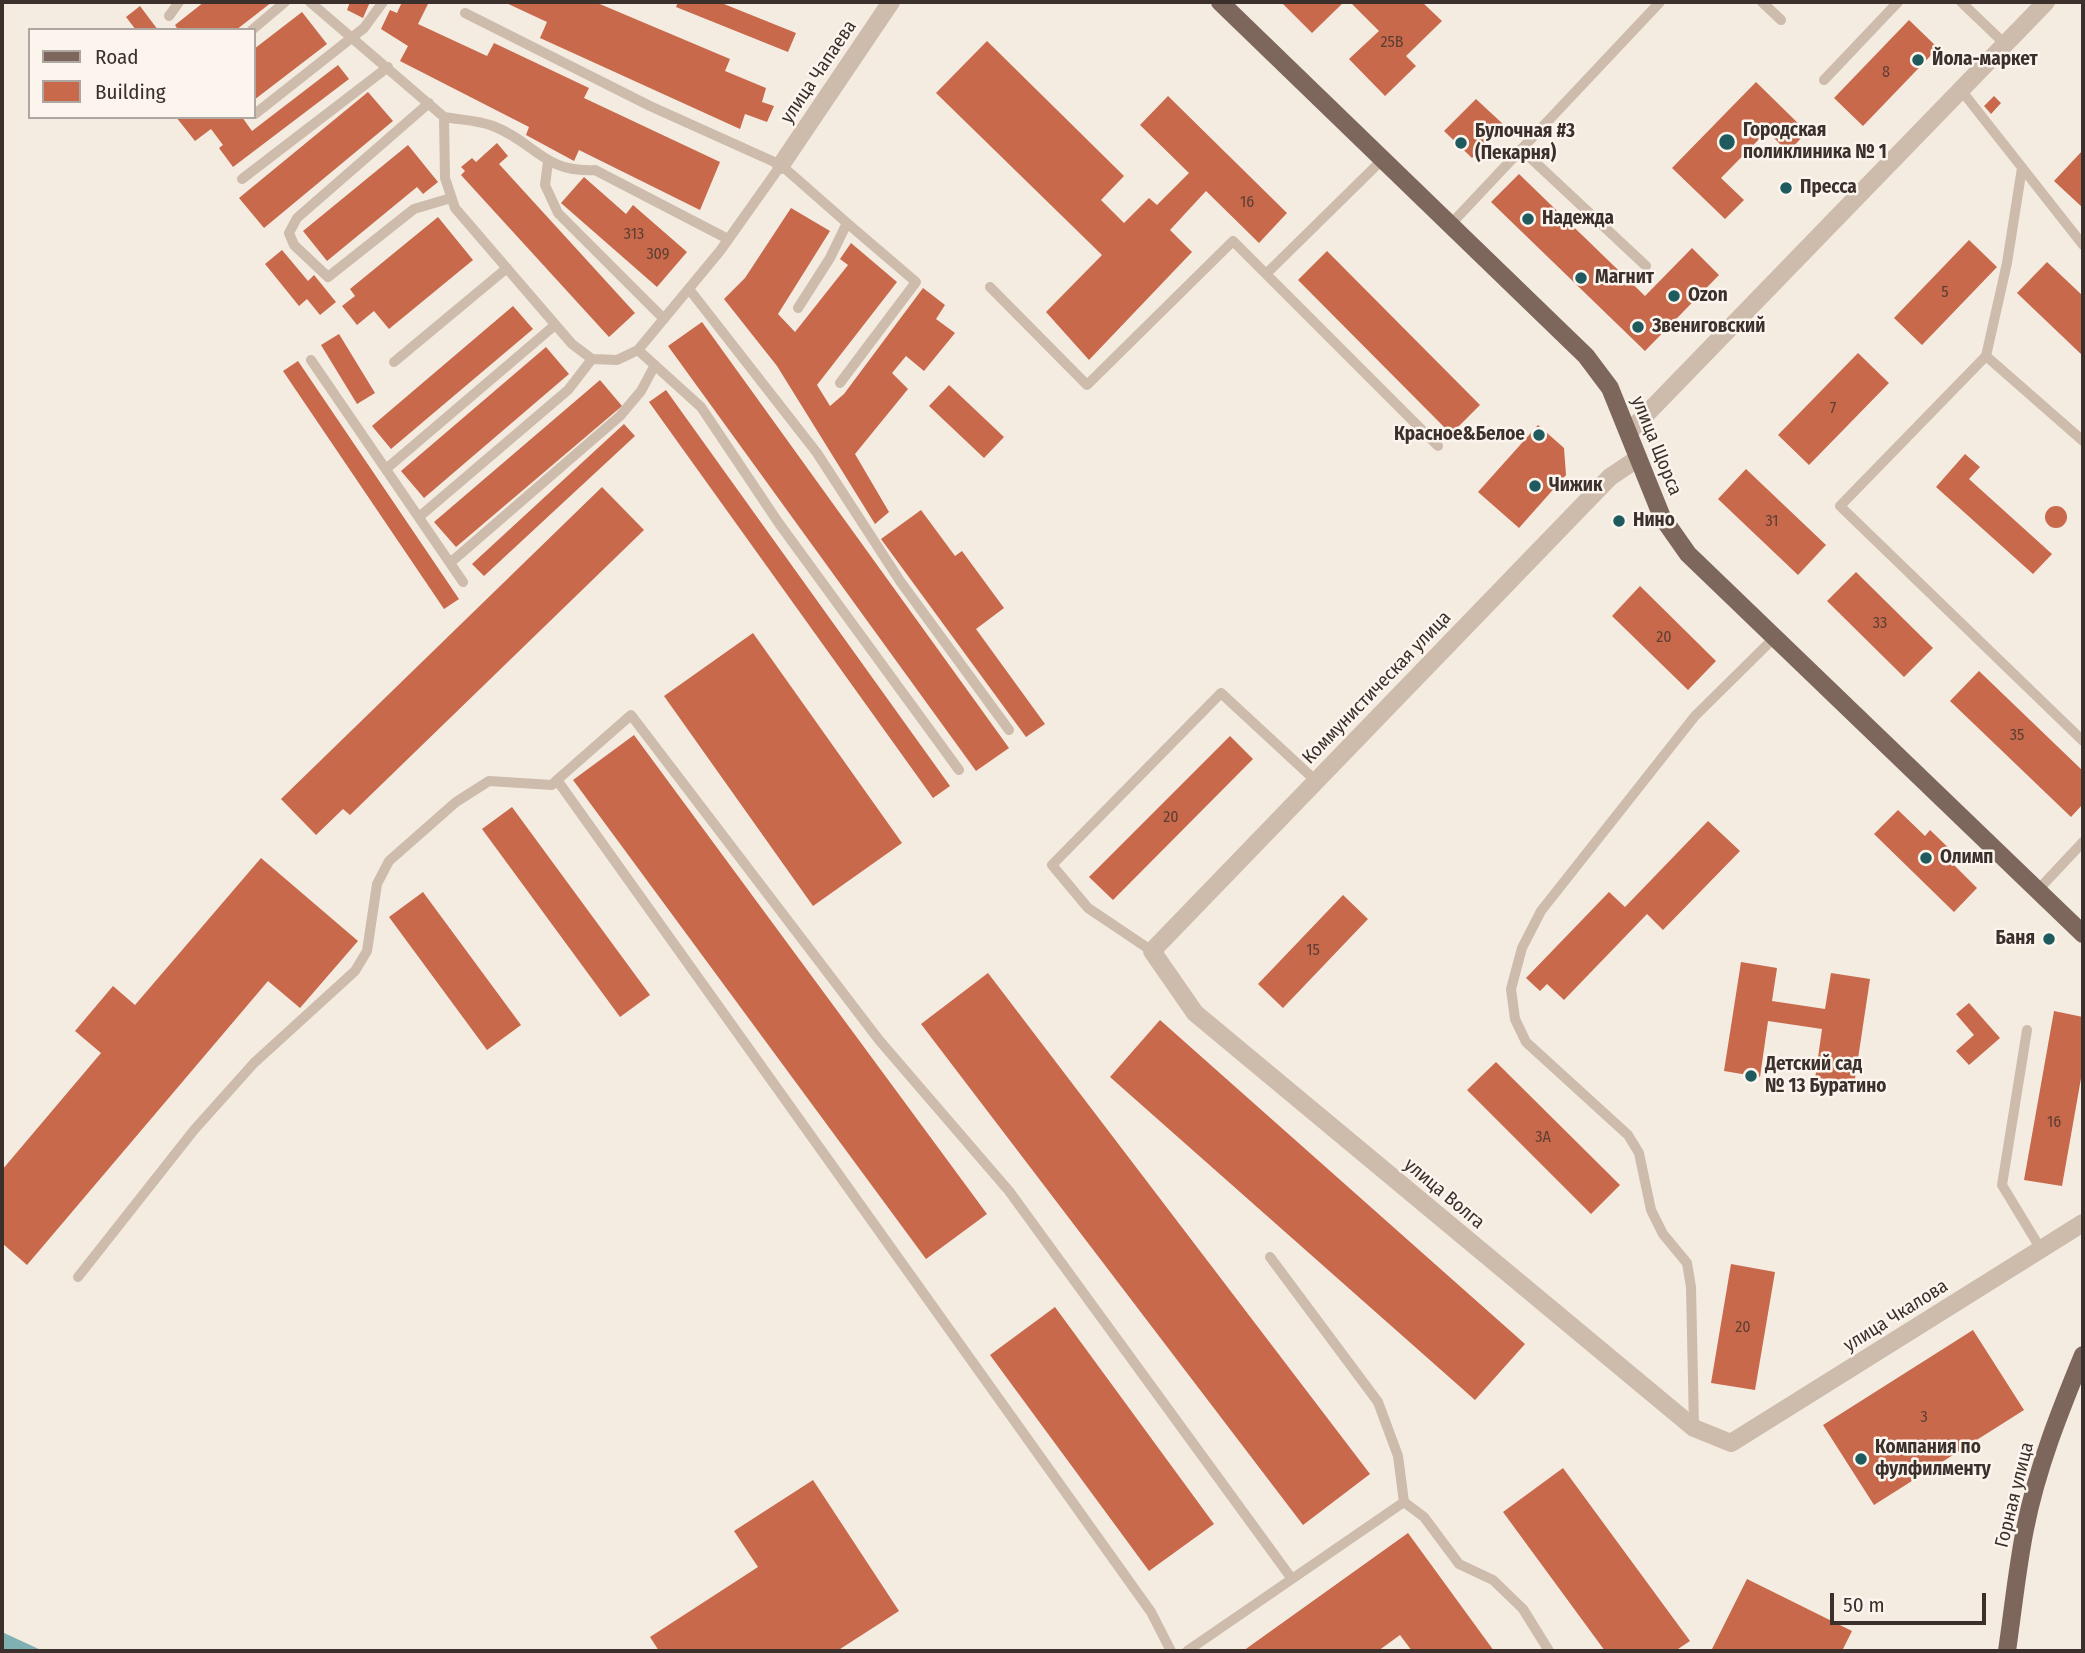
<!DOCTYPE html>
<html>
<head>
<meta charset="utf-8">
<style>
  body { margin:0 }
  #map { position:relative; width:2085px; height:1653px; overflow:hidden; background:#f4ebe1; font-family:"Fira Sans Condensed",sans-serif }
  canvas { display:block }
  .frame { position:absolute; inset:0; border:4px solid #3b302b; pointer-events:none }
  .legend { position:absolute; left:28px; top:28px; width:228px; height:91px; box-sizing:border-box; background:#fbf5ee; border:2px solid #aea6a0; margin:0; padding:9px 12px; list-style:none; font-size:21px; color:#3b302b }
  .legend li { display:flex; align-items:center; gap:14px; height:35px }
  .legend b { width:35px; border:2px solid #aea6a0 }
  .scale { position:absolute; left:1830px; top:1593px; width:156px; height:32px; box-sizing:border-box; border:4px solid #3b302b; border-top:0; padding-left:9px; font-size:21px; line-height:24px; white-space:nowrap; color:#3b302b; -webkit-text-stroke:5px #fbf5ee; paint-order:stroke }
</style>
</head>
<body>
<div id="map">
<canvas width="2085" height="1653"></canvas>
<div class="frame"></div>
<ul class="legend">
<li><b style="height:9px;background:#7d675c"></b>Road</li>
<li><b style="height:19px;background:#c8694b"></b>Building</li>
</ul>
<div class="scale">50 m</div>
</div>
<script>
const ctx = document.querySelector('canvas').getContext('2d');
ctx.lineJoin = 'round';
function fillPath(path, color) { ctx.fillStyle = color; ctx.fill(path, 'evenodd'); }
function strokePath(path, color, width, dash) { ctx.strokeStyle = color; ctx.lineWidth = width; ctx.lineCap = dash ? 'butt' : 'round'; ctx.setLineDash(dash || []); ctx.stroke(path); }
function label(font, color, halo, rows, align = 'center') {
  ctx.font = font + ' "Fira Sans Condensed",sans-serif'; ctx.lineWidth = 5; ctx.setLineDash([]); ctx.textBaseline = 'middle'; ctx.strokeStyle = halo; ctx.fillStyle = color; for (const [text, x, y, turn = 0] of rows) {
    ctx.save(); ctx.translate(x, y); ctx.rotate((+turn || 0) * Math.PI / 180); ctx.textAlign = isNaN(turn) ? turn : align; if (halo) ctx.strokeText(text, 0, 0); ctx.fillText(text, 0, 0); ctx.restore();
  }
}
fillPath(new Path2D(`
  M2,1632L43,1651H2Z`), '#7fb0b2');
fillPath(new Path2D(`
  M204,2H272L236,30H178L175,25Z
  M350,2H370L363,18L347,10Z
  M402,2H429L418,24L487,56L494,43L589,88L584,98L720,162L700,210L579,150L574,161L526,135L529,127L400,61L408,46L381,29L390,10L397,13Z
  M504,2H595L730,59L725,71L766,88L762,102L774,106L767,122L745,114L740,129L540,38L547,22Z
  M678,2H719L796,33L788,52L676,7Z
  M1281,2H1344L1312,33Z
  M1350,2H1422L1442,21L1406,56L1416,66L1385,96L1349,59L1379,31Z
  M140,6L158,30H136L126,17Z
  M302,12L327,44L254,100V49Z
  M1909,20L1938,48L1863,126L1834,98Z
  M987,41L1124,176L1101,200L1124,223L1149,198L1157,205L1189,173L1140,125L1168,96L1287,213L1259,243L1206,191L1170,230L1192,252L1089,360L1046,312L1102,255L936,93Z
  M338,65L349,79L233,167L219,148L223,145L211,129L195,141L176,117H242L252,131Z
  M1756,82L1807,132L1788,152L1767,131L1721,178L1744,200L1725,219L1672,168Z
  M368,92L393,121L264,228L239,198Z
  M1994,96L2001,103L1991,114L1984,106Z
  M1476,99L1504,125L1472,158L1444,131Z
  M497,143L508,156L499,164L635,313L609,337L461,175L465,171L461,167L472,158L476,162Z
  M408,145L438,182L423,194L417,187L327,261L303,231Z
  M2083,150V208L2054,181Z
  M1519,174L1645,296L1692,248L1719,275L1645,351L1491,202Z
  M584,177L626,214L633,205L687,252L657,287L561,203Z
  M791,208L830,231L778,314L795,332L848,265L840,259L851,243L897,282L817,385L830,406L844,394L923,288L945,305L936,319L955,333L924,371L906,356L892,373L908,389L855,454L889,512L875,524L777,366L724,299L745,278Z
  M438,217L473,260L389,329L374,311L357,325L342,306L355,296L350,289Z
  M1969,240L1997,267L1922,345L1894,318Z
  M282,250L308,281L314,275L336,302L320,315L307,299L299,306L265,264Z
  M1327,251L1480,405L1451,434L1298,280Z
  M2047,262L2083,296V356L2017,293Z
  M513,306L533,329L391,449L372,426Z
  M702,322L1009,748L976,771L668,346Z
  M339,334L375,393L357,404L321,345Z
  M546,347L569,374L424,498L401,471Z
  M1858,353L1889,383L1809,465L1778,435Z
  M298,361L459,599L444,609L283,371Z
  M600,380L622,406L456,547L434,522Z
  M949,385L1004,437L984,458L929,406Z
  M666,390L950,786L933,798L649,402Z
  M624,424L635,436L484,576L472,564Z
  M1538,425L1564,448L1566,475L1519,528L1478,492Z
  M1965,454L1980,467L1969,479L2052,554L2033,574L1936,487Z
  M1746,469L1826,545L1798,575L1718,499Z
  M602,487L644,530L350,815L343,809L316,835L281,799Z
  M2045 517a11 11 0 1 1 22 0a11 11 0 1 1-22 0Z
  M921,510L955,556L962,551L1004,608L976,629L1045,724L1026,737L881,539Z
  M1856,572L1933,648L1904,677L1827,601Z
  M1640,586L1716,661L1688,690L1612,616Z
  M753,633L902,843L813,906L664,696Z
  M1979,671L2083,771V804L2071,817L1950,701Z
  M634,735L987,1214L926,1259L573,780Z
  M1230,736L1253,759L1113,900L1089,877Z
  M512,807L650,995L620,1017L482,829Z
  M1898,810L1925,836L1930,830L1956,855L1950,861L1977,888L1954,912L1874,834Z
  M1708,821L1740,851L1663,930L1647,914L1564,1000L1547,984L1540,991L1526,978L1609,892L1625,907Z
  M261,858L358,941L300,1008L268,981L27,1265L2,1243V1170L101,1053L75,1031L113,986L135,1005Z
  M423,892L521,1025L487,1050L389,917Z
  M1343,895L1368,919L1283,1008L1258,984Z
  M1741,962L1777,968L1772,1001L1825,1009L1831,973L1870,979L1853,1092L1814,1086L1822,1029L1768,1021L1760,1077L1724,1071Z
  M988,973L1370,1474L1303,1525L921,1024Z
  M1969,1003L2000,1038L1969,1065L1956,1051L1974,1035L1956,1014Z
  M2054,1011L2083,1017V1067L2062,1186L2024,1180Z
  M1160,1020L1525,1344L1475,1400L1110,1077Z
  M1496,1062L1620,1185L1591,1214L1467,1090Z
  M1731,1264L1775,1272L1755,1390L1711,1383Z
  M1055,1307L1214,1524L1149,1571L990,1355Z
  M1973,1330L2024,1410L1874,1505L1823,1425Z
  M1563,1468L1690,1641L1675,1651H1605L1503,1512Z
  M813,1480L899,1611L837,1651H659L650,1637L758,1567L734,1531Z
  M1408,1533L1494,1651H1412L1400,1635L1378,1651H1243Z
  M1747,1579L1852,1631L1842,1651H1711Z`), '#c8694b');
strokePath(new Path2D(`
  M310,2L444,117L445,178L455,208L572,344L592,359L617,360L638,350L720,251L781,165
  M1762,2L1781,20
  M1961,2L2005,44
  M465,13L650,106L781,165L847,223L830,258L798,308
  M169,16L179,2
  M252,30L285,2
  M1824,80L1898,2
  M1961,90L2083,245
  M429,103L297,218L289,233L294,245L328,277L414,209L451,198
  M255,114L364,28L383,2
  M444,117C460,120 478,120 493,126C535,142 543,173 595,170L728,239
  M1521,149L1646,266
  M548,162L545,185L558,213L664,319
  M2022,168L2007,263L1986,356L2083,441
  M242,179L388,67
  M1450,225L1660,2
  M1266,274L1438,446
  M990,287L1087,385L1233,241L1266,274L1383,159
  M689,289L817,453L900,581L1009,730
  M638,350L701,407L778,522L959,770
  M1986,356L1840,506L2083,741
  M311,360L463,582
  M394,362L507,268
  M840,383L916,282L847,223
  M386,469L555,325
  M419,517L568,390L592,359
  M450,563L620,416L641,391L655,365
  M557,780L631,715L879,1040L1009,1191L1292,1579
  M2038,890L2083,842
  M1152,951L1088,908L1052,865L1221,693L1316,781
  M2027,1030L2002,1185L2042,1251
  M1270,1257L1378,1402L1398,1456L1404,1502
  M78,1277L194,1130L254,1063L355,971L367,951L377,884L389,861L456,802L489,781L552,785L557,780L1151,1612L1171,1651
  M1694,1427L1691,1287L1687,1263L1663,1234L1651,1210L1639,1153L1628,1135L1526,1042L1515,1019L1511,989L1522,948L1541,911L1695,716L1775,637
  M1187,1651L1404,1502L1424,1517L1459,1564L1493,1580L1523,1609L1549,1651`), '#cdbbac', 10);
strokePath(new Path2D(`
  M781,165L891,2
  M1629,432L2046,2
  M1637,459L1610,477L1152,951L1195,1013L1694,1428L1731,1443L2083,1223`), '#cdbbac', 18);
strokePath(new Path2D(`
  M1220,2L1586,356L1610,388L1662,517L1688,554L2083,934
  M2007,1651C2013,1610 2017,1569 2025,1529C2037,1468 2060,1411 2083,1355`), '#7d675c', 18);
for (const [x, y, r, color] of [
  [1918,60,7,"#1f5a5e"],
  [1727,142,9,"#1f5a5e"],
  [1461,143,7,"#1f5a5e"],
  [1786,188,7,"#1f5a5e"],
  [1528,219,7,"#1f5a5e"],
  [1581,278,7,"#1f5a5e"],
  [1674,296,7,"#1f5a5e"],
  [1638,327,7,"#1f5a5e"],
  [1539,435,7,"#1f5a5e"],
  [1535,486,7,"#1f5a5e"],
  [1619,521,7,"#1f5a5e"],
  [1926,858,7,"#1f5a5e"],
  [2049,939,7,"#1f5a5e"],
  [1751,1076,7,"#1f5a5e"],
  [1861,1459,7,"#1f5a5e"]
]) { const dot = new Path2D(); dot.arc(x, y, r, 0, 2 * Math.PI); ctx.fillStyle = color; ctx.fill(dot); strokePath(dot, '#fbf5ee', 2.5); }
label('16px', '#5e3e33', null, [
  ["25В",1392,43],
  ["8",1886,73],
  ["16",1247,203],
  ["313",634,235],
  ["309",658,255],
  ["5",1945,293],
  ["7",1833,409],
  ["31",1772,522],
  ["33",1880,624],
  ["20",1664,638],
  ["35",2017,736],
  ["20",1171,818],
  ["15",1313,951],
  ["16",2054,1123],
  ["3А",1543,1138],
  ["20",1743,1328],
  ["3",1924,1418]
]);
label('bold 19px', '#3b302b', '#fbf5ee', [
  ["Йола-маркет",1932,60],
  ["Городская",1743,131],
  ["поликлиника № 1",1743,153],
  ["Булочная #3",1475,132],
  ["(Пекарня)",1475,154],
  ["Пресса",1800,188],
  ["Надежда",1542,219],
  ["Магнит",1595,278],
  ["Ozon",1688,296],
  ["Звениговский",1652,327],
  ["Красное&Белое",1525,435,"right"],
  ["Чижик",1549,486],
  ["Нино",1633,521],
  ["Олимп",1940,858],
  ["Баня",2035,939,"right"],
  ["Детский сад",1765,1065],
  ["№ 13 Буратино",1765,1087],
  ["Компания по",1875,1448],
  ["фулфилменту",1875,1470]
], 'left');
label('19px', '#3b302b', '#fbf5ee', [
  ["улица Чапаева",819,72,-56],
  ["улица Щорса",1656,446,68],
  ["Коммунистическая улица",1377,688,-46],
  ["улица Волга",1444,1194,40],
  ["улица Чкалова",1896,1316,-32],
  ["Горная улица",2015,1495,-76]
]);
</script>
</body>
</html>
